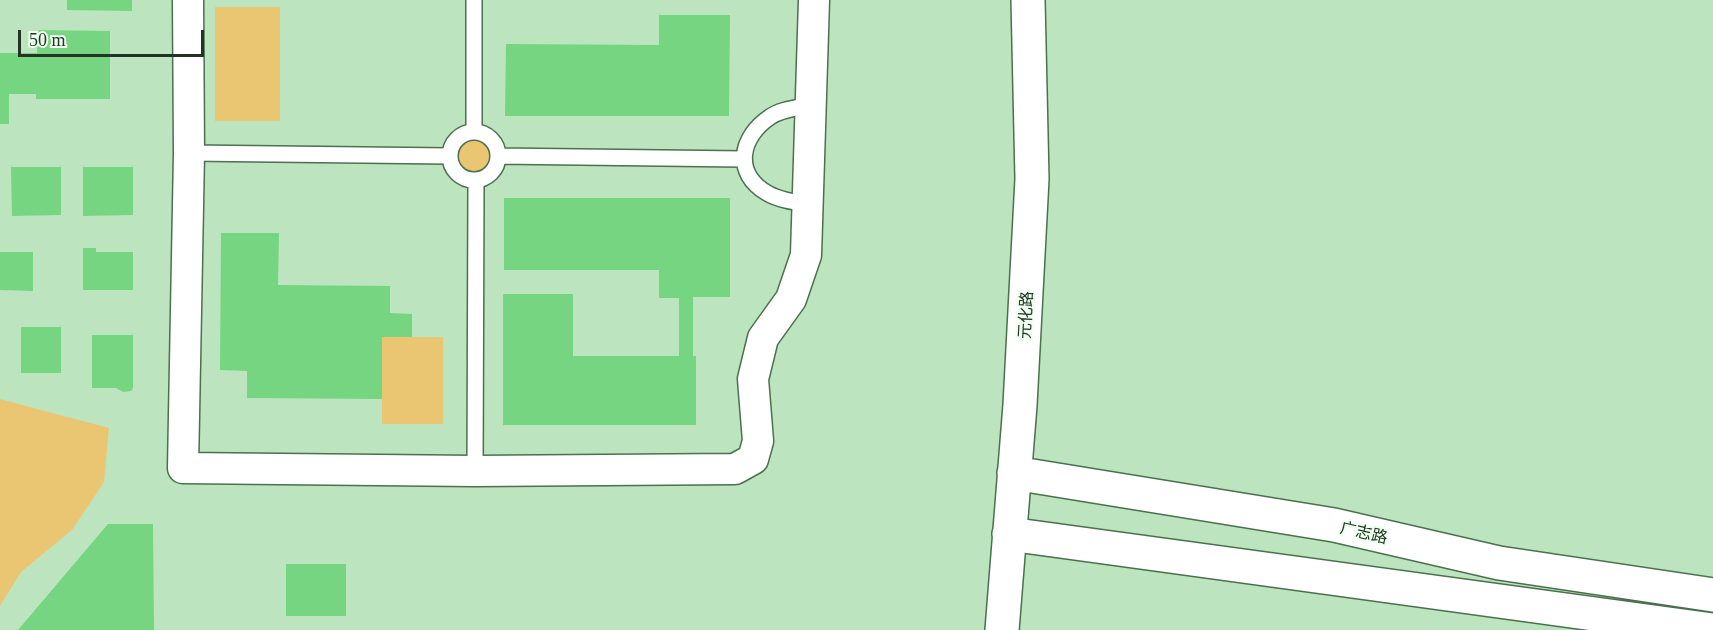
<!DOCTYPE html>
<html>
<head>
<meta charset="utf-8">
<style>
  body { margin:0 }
  #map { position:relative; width:1713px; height:630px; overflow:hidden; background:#bce5bf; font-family:Georgia,serif }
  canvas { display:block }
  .scale { position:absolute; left:18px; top:30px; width:186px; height:27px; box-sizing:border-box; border:3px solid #233324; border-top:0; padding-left:8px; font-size:18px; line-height:21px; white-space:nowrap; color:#233324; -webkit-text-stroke:4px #eefeef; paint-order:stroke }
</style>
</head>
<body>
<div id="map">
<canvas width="1713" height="630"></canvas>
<div class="scale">50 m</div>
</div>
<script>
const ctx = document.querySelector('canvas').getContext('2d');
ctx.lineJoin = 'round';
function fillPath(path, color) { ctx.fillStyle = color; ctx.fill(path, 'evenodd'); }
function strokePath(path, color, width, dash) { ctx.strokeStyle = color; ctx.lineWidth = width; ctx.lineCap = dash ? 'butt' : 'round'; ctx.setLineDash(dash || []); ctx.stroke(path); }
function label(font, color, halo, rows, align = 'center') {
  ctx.font = font + ' Georgia,"Noto Sans SC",serif'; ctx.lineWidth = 4.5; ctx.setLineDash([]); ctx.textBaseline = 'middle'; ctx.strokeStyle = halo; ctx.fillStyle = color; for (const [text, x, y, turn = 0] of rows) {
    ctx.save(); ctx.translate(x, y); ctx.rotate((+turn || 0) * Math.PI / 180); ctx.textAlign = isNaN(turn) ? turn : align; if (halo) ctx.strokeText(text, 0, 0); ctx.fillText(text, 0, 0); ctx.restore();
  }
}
fillPath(new Path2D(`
  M215,7H280V121H215Z
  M457 156a17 17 0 1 1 34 0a17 17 0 1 1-34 0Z
  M382,337H443V424H382Z
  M0,399L109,428L104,482L72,530L21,572L0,606Z`), '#eac672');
fillPath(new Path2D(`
  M67,0H132V11L67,10Z
  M659,15H730L729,116H505L506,44L659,45Z
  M38,30L110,31V99H36V94H9V124H0V53H37Z
  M11,167H61V215L12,216Z
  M83,167H133V215L83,216Z
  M504,198H730V297H693V356H696V425H503V294H573V356H679V298H659V270H504Z
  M221,233H279L278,285L390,286V313L412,314V337H382V399L247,398V371L220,370Z
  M83,248H96V252H133V290H83Z
  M0,252H33V291L0,290Z
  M21,327H61V373H21Z
  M92,335H133V388L131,391L123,392L116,388H92Z
  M108,524H153L154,630H18Z
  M286,564H346V616H286Z`), '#75d580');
const service = new Path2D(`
  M474,0V131
  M450 156a24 24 0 1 1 48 0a24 24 0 1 1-48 0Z
  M189,153L449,156
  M498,156L743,159
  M808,204C794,202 779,200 767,193C733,173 740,137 770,117C781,109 798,108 810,105
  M475,471L476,181`);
const minor = new Path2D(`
  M188,0L189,153L183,468L475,471L735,469L753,459L758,441L753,379L763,338L791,299L806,255L814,0`);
const tertiary = new Path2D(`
  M1014,473L1334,525L1499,563L1713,595
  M1009,534L1711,630
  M1002,630L1020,405L1032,179L1028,0`);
strokePath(service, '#4b704e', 18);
strokePath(minor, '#4b704e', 33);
strokePath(tertiary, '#4b704e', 36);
strokePath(service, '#fff', 15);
strokePath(minor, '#fff', 30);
strokePath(tertiary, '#fff', 33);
label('16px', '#233324', '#eefeef', [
  ["元化路",1025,315,-87],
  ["广志路",1364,532,13]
]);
</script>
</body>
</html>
